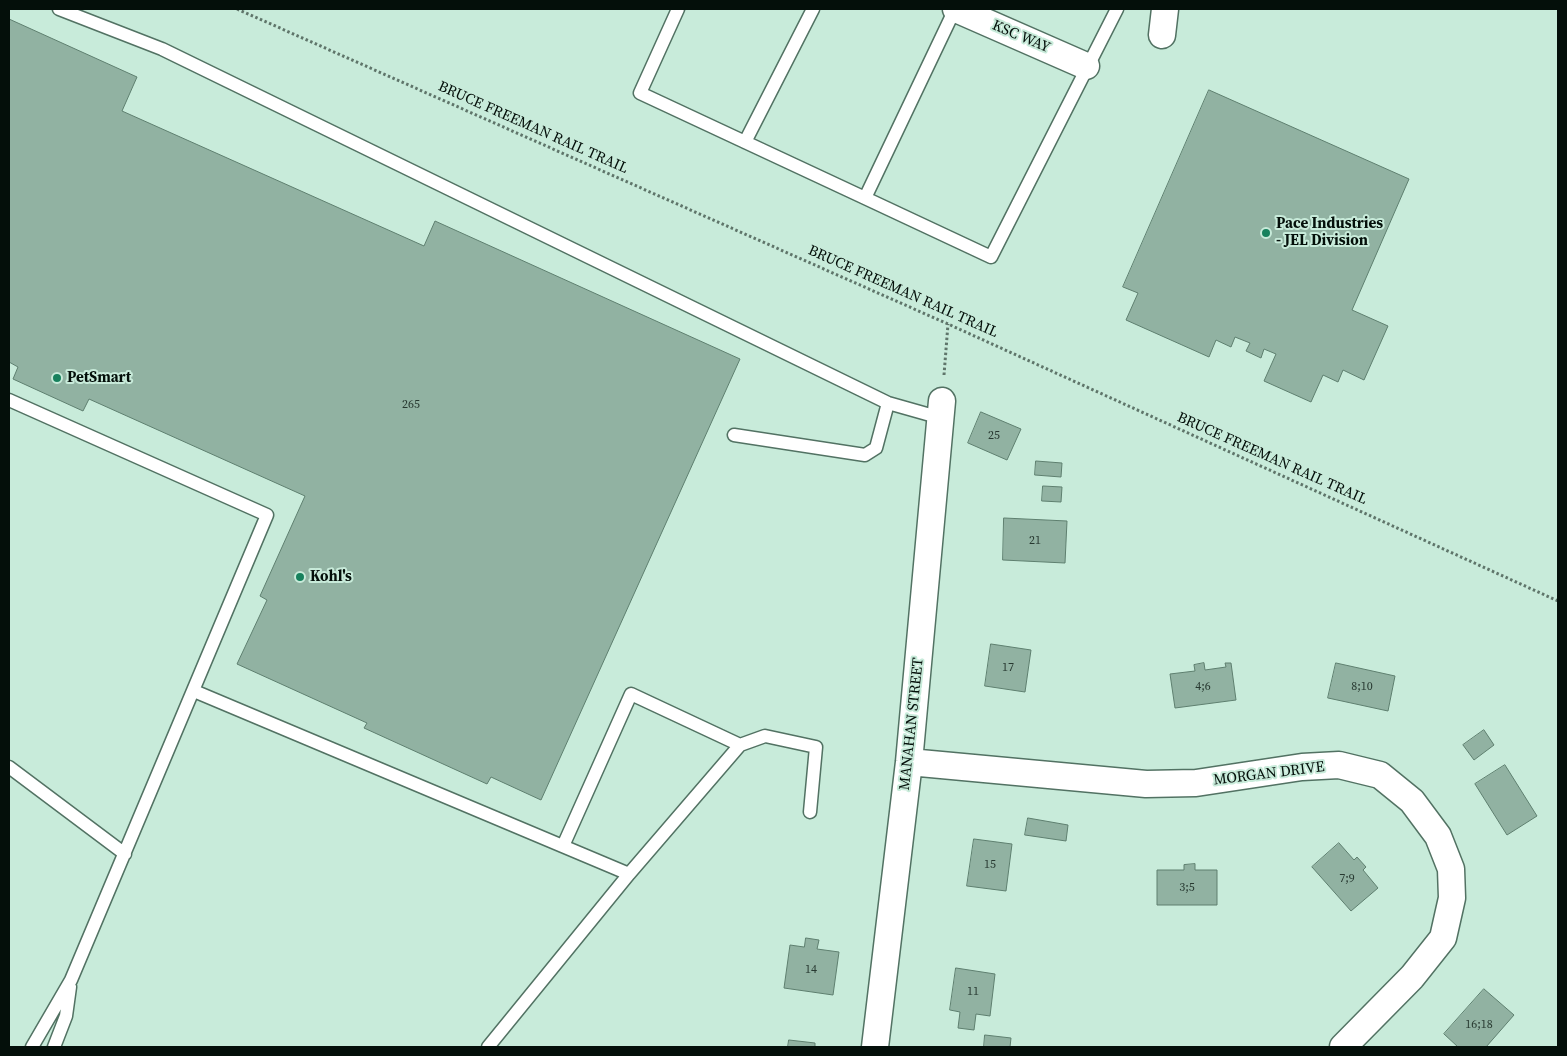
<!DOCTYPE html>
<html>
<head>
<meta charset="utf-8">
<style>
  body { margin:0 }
  #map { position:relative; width:1567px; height:1056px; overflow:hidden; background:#c8ebda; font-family:"Source Serif 4",serif }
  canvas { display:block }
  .frame { position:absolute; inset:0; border:10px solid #040f0a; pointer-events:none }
</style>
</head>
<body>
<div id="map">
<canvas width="1567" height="1056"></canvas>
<div class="frame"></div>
</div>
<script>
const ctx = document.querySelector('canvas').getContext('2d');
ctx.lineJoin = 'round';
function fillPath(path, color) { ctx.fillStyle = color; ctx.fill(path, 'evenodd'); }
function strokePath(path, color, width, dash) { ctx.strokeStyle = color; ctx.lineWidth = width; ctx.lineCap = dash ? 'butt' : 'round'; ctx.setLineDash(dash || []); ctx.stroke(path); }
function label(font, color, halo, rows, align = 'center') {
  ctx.font = font + ' "Source Serif 4",serif'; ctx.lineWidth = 4; ctx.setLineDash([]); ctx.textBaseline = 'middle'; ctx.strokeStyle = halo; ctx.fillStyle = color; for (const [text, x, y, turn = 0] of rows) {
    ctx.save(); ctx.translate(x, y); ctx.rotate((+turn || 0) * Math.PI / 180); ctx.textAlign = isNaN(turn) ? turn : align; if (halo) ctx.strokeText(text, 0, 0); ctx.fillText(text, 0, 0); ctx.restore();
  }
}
const building = new Path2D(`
  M9,19L137,77L122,111L424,246L435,221L740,359L541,800L491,777L487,784L364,728L367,723L237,664L267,600L260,596L305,496L89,399L83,411L13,379L18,367L9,362Z
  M1209,90L1409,179L1352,310L1388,326L1364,380L1343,370L1338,382L1323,375L1311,402L1264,381L1276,354L1264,349L1261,358L1246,351L1250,343L1235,337L1231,347L1216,340L1209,357L1126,320L1138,293L1123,287Z
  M981,412L1021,429L1007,460L968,443Z
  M1036,461L1062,463L1061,477L1035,475Z
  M1043,486L1062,487L1061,502L1042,501Z
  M1004,518L1067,521L1065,563L1003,560Z
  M991,644L1031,650L1025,692L985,686Z
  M1204,663L1205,670L1226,667L1225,663H1231L1236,700L1175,708L1170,674L1195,671L1194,665Z
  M1336,663L1395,676L1388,711L1328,698Z
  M1484,730L1494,745L1474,760L1463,745Z
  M1505,765L1537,816L1507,835L1475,784Z
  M1028,818L1068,825L1066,841L1025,835Z
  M974,839L1012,844L1006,891L967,886Z
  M1339,843L1354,860L1357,857L1366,867L1363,870L1378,888L1351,911L1312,867Z
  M1195,864V870H1217V905H1157V870H1184V865Z
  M806,938L819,940L817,949L839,952L833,995L784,988L790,945L804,947Z
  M956,968L995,974L990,1016L976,1014L974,1030L958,1028L960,1012L950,1010Z
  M1484,989L1514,1015L1486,1047H1458L1444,1034Z
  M985,1035L1011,1038L1010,1047H984Z
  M789,1040L815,1043V1047H788Z`);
fillPath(building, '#91b2a2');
strokePath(building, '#5e7f6f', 1);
const service = new Path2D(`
  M59,9L162,49L888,403L941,418
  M678,9L640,93L865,198L955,9
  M745,142L813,9
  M865,198L991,257L1117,9
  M9,400L267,515L71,980L32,1047
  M734,435L865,455L876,448L888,403
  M194,691L629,874L488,1047
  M9,767L125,854
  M563,846L631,694L740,745
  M629,874L740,745L765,736L816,747L810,812
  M54,1047L66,1016L70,987`);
const minor = new Path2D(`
  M956,9L1086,66
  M1162,35L1165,9
  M909,762L1146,784L1196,783L1302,767L1339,765L1380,775L1412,801L1438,836L1451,869L1452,898L1443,938L1412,977L1343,1047
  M875,1047L909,762L942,401`);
strokePath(service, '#527263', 15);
strokePath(minor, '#527263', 29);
strokePath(new Path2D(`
  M237,9L948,324L1558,601
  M944,375L948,324`), '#5f756a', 3, [2.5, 2.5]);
strokePath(service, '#fff', 12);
strokePath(minor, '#fff', 26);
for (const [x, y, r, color] of [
  [1266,233,5,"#17815d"],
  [57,378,5,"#17815d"],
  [300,577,5,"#17815d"]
]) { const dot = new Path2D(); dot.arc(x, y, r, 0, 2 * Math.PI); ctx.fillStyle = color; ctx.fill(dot); strokePath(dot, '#c8ebda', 2); }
label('12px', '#273830', null, [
  ["265",411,405],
  ["25",994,436],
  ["21",1035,541],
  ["17",1008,668],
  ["4;6",1203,687],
  ["8;10",1362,687],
  ["15",990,865],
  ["7;9",1347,879],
  ["3;5",1187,888],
  ["14",811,970],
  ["11",973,992],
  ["16;18",1479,1025]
]);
label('15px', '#040f0a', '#c8ebda', [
  ["KSC WAY",1021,37,23],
  ["BRUCE FREEMAN RAIL TRAIL",533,128,24],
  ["BRUCE FREEMAN RAIL TRAIL",903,292,24],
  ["BRUCE FREEMAN RAIL TRAIL",1272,459,24],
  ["MANAHAN STREET",912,724,-84],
  ["MORGAN DRIVE",1269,774,-7]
]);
label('bold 15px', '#040f0a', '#c8ebda', [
  ["Pace Industries",1276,224],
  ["- JEL Division",1276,241],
  ["PetSmart",67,378],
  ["Kohl's",310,577]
], 'left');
</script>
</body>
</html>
